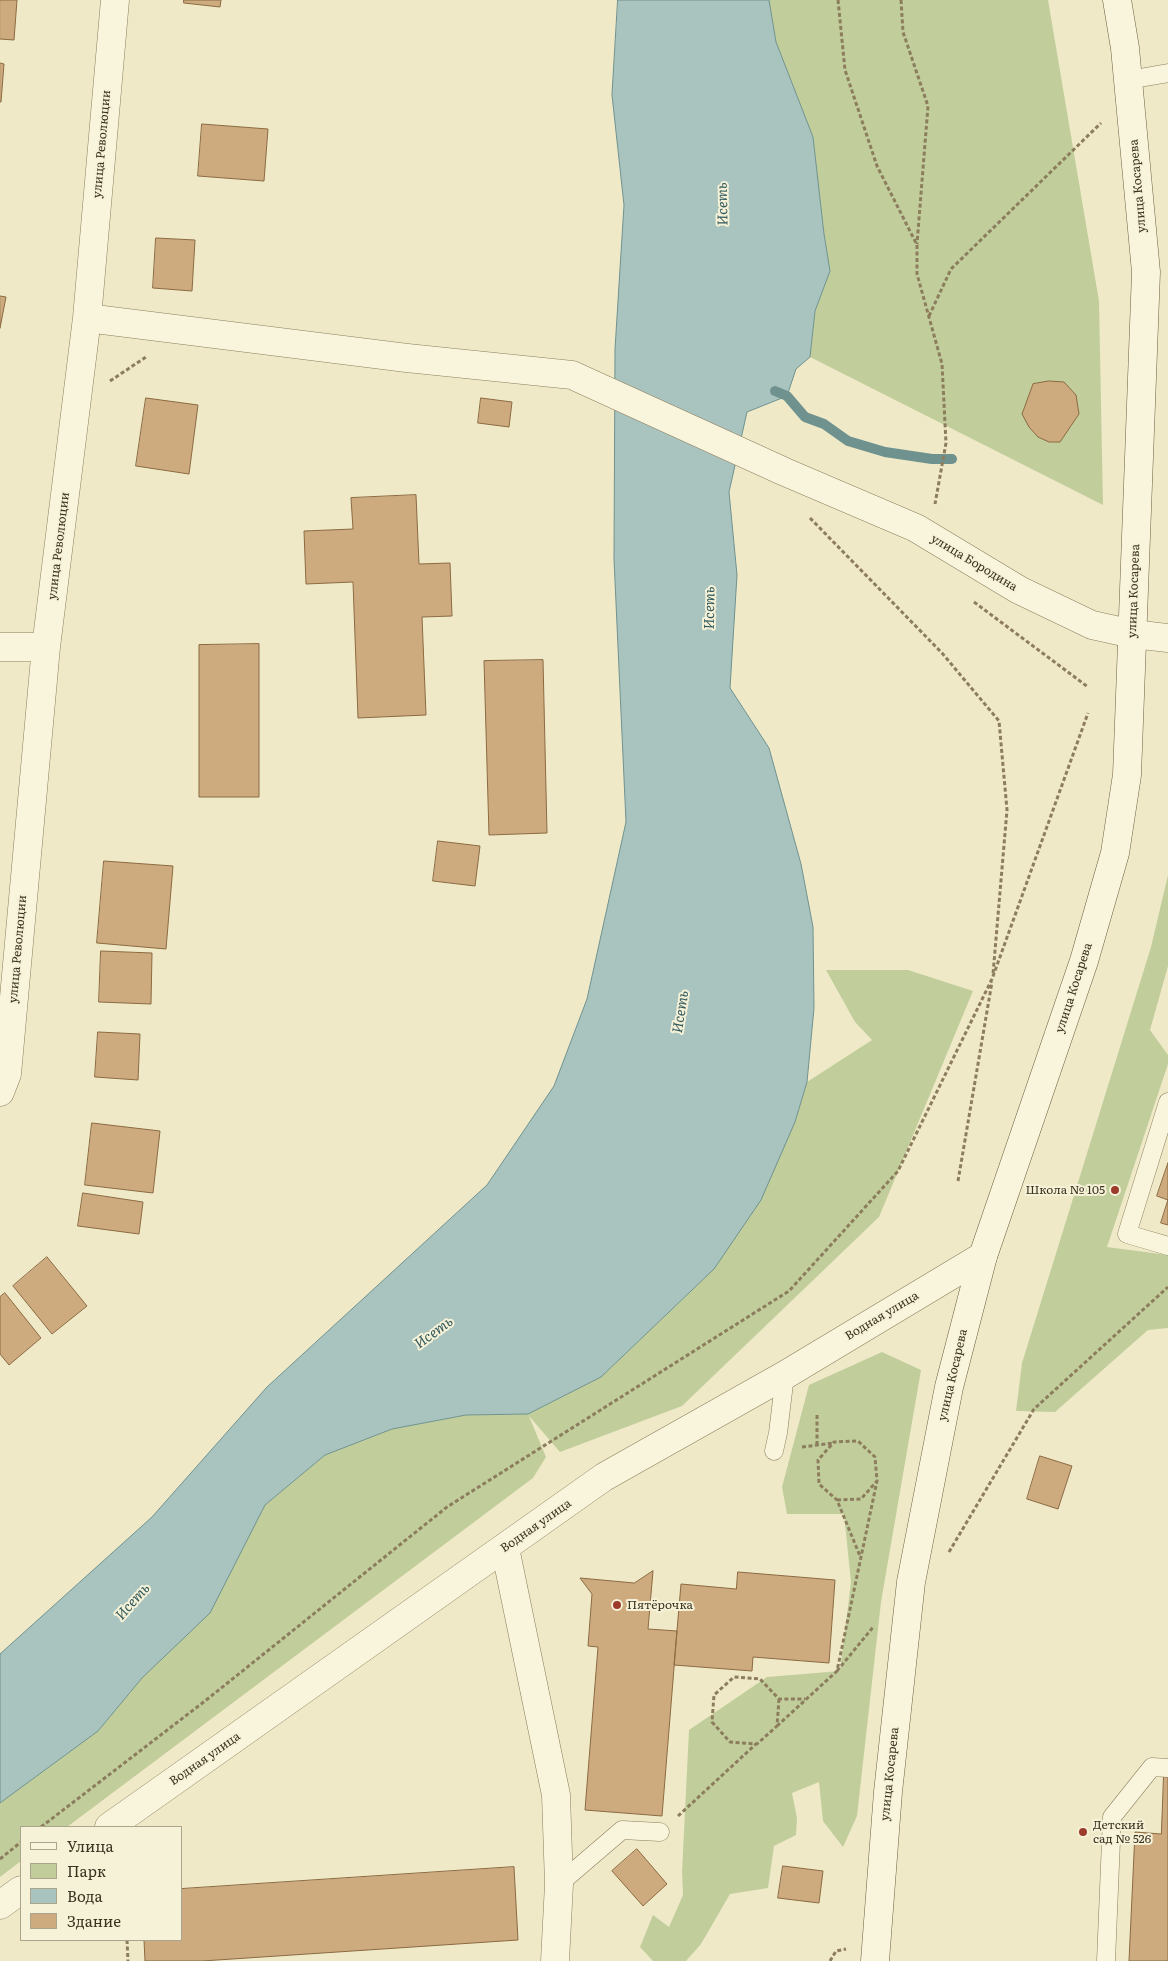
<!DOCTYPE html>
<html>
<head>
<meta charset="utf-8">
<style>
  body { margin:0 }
  #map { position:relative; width:1168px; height:1961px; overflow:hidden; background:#efe9c8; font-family:Literata,serif }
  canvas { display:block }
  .legend { position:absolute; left:20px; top:1826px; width:162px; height:115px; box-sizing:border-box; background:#f6f2d8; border:1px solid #aca58e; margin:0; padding:6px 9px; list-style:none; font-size:15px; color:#3c3220 }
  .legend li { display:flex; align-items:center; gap:10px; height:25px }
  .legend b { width:25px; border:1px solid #aca58e }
</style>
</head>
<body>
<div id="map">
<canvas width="1168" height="1961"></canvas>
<ul class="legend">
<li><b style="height:6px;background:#f9f5dc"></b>Улица</li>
<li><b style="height:14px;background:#c1ce9c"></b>Парк</li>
<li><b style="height:14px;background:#a9c3bf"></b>Вода</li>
<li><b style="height:14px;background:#cdab7e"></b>Здание</li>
</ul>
</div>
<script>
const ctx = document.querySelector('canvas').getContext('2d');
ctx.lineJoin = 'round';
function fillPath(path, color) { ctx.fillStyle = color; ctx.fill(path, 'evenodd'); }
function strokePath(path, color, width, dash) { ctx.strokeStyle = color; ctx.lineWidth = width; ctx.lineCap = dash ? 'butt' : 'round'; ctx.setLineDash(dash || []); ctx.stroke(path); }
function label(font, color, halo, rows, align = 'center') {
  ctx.font = font + ' Literata,serif'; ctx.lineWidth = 4; ctx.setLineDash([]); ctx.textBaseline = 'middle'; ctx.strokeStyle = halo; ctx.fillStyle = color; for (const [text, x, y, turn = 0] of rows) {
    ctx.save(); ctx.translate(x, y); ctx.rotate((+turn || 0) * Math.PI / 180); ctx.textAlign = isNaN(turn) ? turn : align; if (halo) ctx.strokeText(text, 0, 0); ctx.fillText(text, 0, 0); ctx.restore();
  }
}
fillPath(new Path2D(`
  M769,0H1048L1099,301L1103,505L810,357L815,311L830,271L824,234L813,137L776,42Z
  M1168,875V966L1150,1030L1168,1055V1064L1107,1247L1168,1255V1328L1148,1330L1055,1412L1016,1411L1022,1363L1151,947Z
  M826,970H908L973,991L879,1217L682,1406L560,1452L529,1416L546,1457L533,1478L67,1827H21V1861L0,1877V1803L98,1731L142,1678L241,1551L265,1505L325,1455L392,1429L466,1415L528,1414L601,1377L714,1269L795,1122L807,1082L872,1040L855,1022Z
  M882,1352L921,1370L881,1602L857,1816L843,1847L823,1821L819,1782L792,1793L797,1818L796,1835L774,1846L768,1888L730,1894L701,1944L686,1961H653L640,1947L653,1915L669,1927L683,1895L682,1872L689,1730L767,1677L840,1671L851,1582L844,1514H787L782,1487L809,1385Z`), '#c1ce9c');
const water = new Path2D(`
  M618,0H769L776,42L813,137L824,234L830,271L815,311L810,357L796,369L787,396L747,412L729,492L737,575L730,688L769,748L801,864L813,927L814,1008L807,1082L795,1122L761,1200L714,1269L601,1377L528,1414L466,1415L392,1429L325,1455L265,1505L210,1613L142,1678L98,1731L0,1803V1654L152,1517L267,1387L487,1185L554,1086L587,999L626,822L614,559L615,349L624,205L612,95Z`);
fillPath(water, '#a9c3bf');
strokePath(water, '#6f928f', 1);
strokePath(new Path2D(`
  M775,391L787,396L805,417L824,424L848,441L885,452L932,459H952`), '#6f928f', 10);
const building = new Path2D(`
  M0,0H17L14,40L0,39Z
  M184,0H221L220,7L184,3Z
  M0,63L4,64L1,102H0Z
  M202,124L268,129L264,181L198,176Z
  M156,238L195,240L192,291L153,288Z
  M0,296L6,297L0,328Z
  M1049,381L1064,382L1076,395L1079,414L1060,442H1049L1038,437L1029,427L1022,414L1033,384Z
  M146,398L198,405L189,474L136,466Z
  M481,398L512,402L509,427L478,423Z
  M416,495L419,564L450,563L452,616L422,617L426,715L358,718L353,582L306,584L304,531L353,529L351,498Z
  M259,644V797H199V645Z
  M543,660L547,833L489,835L484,661Z
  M438,841L480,846L475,886L433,881Z
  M104,861L173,866L166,949L97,943Z
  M101,951L152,953L151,1004L99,1002Z
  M98,1032L140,1034L138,1080L95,1077Z
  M92,1123L160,1131L153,1193L85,1185Z
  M1168,1163V1200L1157,1196Z
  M83,1193L143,1202L139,1234L78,1226Z
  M1168,1200V1225L1161,1223Z
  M47,1257L87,1306L52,1334L13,1286Z
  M5,1293L41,1338L9,1365L0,1354V1297Z
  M1040,1456L1072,1466L1058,1509L1027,1499Z
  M653,1571L648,1629L677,1631L662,1816L585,1810L598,1647L588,1646L592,1594L580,1578L634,1583Z
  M738,1572L835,1580L829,1663L753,1657L752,1671L674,1665L681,1584L736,1589Z
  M1164,1774H1168V1961H1129L1135,1832L1161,1834Z
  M637,1849L667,1884L643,1906L612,1871Z
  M783,1866L823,1871L819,1903L778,1898Z
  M514,1867L518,1940L202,1961H145L144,1940H181V1889Z`);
fillPath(building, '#cdab7e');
strokePath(building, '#8b6a42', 1);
const lane = new Path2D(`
  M1128,80L1168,73
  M1168,1102L1127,1234L1168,1246
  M774,1451L778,1433L785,1375
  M559,1884L622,1830L660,1832
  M1106,1961L1112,1817L1152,1767L1168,1768`);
const street = new Path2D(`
  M87,318L407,358L572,375L785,472L916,528L1019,590L1092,625L1133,634L1168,638
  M0,647H46
  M0,1092L7,1074L46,647L87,318L115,0
  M505,1548L556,1795L559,1884L555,1961
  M109,1827L604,1477L785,1375L983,1256
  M0,1905L21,1890`);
const secondary = new Path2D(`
  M875,1961L888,1792L911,1582L949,1387L983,1256L1084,961L1115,853L1127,775L1146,272L1125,48L1117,0`);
strokePath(lane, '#8c7d5d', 19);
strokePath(street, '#8c7d5d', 29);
strokePath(secondary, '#6e5e40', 29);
strokePath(new Path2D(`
  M838,0L845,70L877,166L917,245V274L942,364L946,443L935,504
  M901,0L903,32L928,106L917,244
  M929,316L951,269L1101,123
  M110,381L146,357
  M810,518L942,653L999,721L1007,810L993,974
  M974,602L1088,687
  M958,1181L992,982
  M817,1445V1413
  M802,1447L833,1443
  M837,1500L861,1499L877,1481L875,1457L858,1441L834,1442L818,1460L819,1484L837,1500L860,1556
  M949,1552L1034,1409L1168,1287
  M837,1671L874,1626
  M779,1699L777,1726L757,1744L730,1742L712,1722L714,1695L734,1677L760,1679L779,1699H805
  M777,1726L837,1671L877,1481
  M678,1816L756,1744
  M41,1827L205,1701L447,1507L789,1291L898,1171L992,979L1088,713
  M0,1859L21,1842
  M127,1940L128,1961
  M830,1961L836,1951L846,1949`), '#8c7d5d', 3, [4, 2.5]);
strokePath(lane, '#f9f5dc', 18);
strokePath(street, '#f9f5dc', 28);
strokePath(secondary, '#f9f5dc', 28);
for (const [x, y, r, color] of [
  [1115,1190,5,"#9c3b2c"],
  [617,1605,5,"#9c3b2c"],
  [1083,1832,5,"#9c3b2c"]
]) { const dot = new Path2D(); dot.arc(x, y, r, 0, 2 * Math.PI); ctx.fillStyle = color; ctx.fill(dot); strokePath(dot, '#f6f2d8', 2); }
label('12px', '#3c3220', '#f6f2d8', [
  ["улица Революции",102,144,-85],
  ["улица Косарева",1138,186,-95],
  ["улица Революции",59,546,-83],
  ["улица Бородина",974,563,31],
  ["улица Косарева",1134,591,-88],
  ["улица Революции",18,949,-85],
  ["улица Косарева",1074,988,-72],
  ["Водная улица",882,1316,-31],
  ["улица Косарева",953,1375,-77],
  ["Водная улица",536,1526,-35],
  ["Водная улица",205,1759,-35],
  ["улица Косарева",890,1774,-84]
]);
label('12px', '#3c3220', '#f6f2d8', [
  ["Школа № 105",1105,1190,"right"],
  ["Пятёрочка",627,1605],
  ["Детcкий",1093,1825],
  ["сад № 526",1093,1839]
], 'left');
label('italic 14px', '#30585c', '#f6f2d8', [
  ["Исеть",723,204,-91],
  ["Исеть",710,608,-89],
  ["Исеть",681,1012,-81],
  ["Исеть",434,1333,-36],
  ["Исеть",133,1602,-48]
]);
</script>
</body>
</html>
